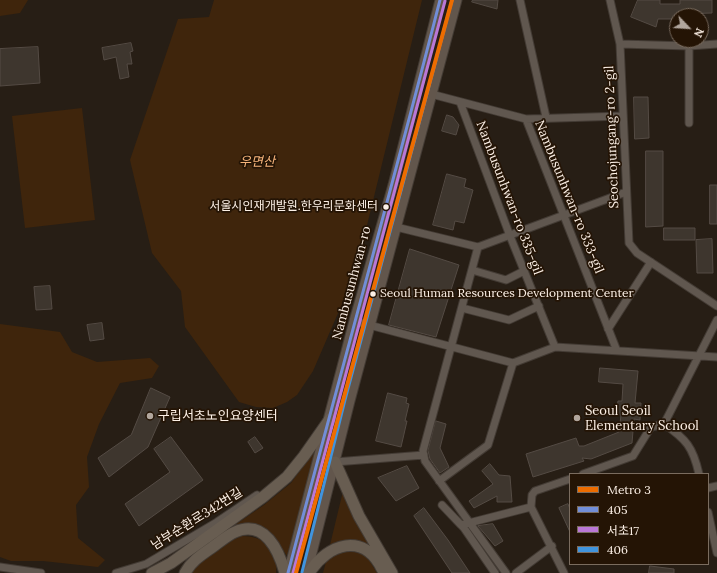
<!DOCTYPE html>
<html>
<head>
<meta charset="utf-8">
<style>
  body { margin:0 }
  #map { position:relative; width:717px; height:573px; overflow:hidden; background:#271e15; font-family:Lora,"Noto Sans KR",serif }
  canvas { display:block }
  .legend { position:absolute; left:569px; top:473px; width:140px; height:92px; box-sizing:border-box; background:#241405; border:1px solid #7a6c5f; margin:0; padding:5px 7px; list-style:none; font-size:12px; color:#fcf0e6 }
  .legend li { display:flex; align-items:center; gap:8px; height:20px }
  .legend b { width:20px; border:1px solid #7a6c5f }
  .north { position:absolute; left:669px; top:8px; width:40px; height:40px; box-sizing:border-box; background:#241405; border:1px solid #7a6c5f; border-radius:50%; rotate:115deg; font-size:11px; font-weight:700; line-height:16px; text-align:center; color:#fcf0e6 }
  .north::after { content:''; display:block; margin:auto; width:14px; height:18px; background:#b1a69d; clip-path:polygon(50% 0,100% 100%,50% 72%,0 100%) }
</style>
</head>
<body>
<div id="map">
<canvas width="717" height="573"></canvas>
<ul class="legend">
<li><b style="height:5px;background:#ed6c00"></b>Metro 3</li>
<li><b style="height:5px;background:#728ed8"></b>405</li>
<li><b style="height:5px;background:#ba77d6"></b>서초17</li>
<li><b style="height:5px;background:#4094de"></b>406</li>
</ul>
<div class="north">N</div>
</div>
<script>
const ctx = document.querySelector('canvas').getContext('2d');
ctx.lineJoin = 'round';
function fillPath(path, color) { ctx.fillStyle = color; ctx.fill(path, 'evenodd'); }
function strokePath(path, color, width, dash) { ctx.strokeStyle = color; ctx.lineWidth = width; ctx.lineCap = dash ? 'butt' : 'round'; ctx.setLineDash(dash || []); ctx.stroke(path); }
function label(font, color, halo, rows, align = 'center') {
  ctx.font = font + ' Lora,"Noto Sans KR",serif'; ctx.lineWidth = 3.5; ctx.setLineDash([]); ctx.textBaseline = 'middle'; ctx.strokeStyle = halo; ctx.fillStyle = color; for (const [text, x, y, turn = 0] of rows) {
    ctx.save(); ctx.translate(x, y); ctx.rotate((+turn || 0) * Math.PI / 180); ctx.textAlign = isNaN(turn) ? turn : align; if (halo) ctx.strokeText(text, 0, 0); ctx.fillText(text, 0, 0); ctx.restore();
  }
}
fillPath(new Path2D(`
  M0,0H28L20,13L0,16Z
  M214,0H422L360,254L348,290L313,371L297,395L287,402L273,408L256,407L239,402L185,327L181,291L152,253L130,160L178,19L209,17Z
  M82,108L95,220L25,228L12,116Z
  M0,324L60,332L72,352L97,362L150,358L159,366L152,378L120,383L99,424L87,457L89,487L76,505L78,538L105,560L98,567L43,561H11L0,557Z
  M317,447L287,556L274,537L229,529L264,505L291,483Z
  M344,487L377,555L347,540L330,545Z
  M242,536C263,537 266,543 277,559L276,573H191L195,567L233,540Z
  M352,551L366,555L377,573H323L327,558L340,552Z`), '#3f250c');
const building = new Path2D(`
  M473,0H498L497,9L472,2Z
  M638,0H660V4H680V0H712V13L677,14V19H658L656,27L631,17Z
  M131,43L133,51L130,52L132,64H127L129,77L120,79L116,57L104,60L102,48Z
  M38,47L40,83L0,86V49Z
  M634,97H648L649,138L635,139Z
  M447,115L453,117L459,125L456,135L442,131Z
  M646,151H663V226L646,227Z
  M447,174L466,179L464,187L473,190L464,223L455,221L453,230L433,225Z
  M710,185H717V224H710Z
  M664,228H695V240H664Z
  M712,239L713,273H697L696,240Z
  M410,249L459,265L436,337L389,325Z
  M50,286L52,309L36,310L34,287Z
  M102,323L104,339L90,341L87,325Z
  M600,368L638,371L635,403H641L640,420L634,419L632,443L591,459L582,458L584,461L533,477L526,454L576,438L579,446H584L619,432L621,415L616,414L618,401H622L623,384L599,382Z
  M151,388L170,397L148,447L109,477L98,458L131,435Z
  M388,393L407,398L406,403L409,404L405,421H407L401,447L376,441Z
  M436,421L446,424L440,448L449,467L440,473L430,459L428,451Z
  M171,437L203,480L139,526L125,504L170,472L154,449Z
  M255,437L263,448L255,453L248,442Z
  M490,464L499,475L510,476L512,502H497V496L474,508L469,501L493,484L482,471Z
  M407,466L419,488L396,501L378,478Z
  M568,504L570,509V532L559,508Z
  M424,508L448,540L470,573H452L414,516Z
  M493,524L503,541L495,546L478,526Z
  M650,566L674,569V573H649Z`);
fillPath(building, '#3e362e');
strokePath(building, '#544b44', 1);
const minor = new Path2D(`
  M520,0L546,117
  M610,0L620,44L629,243L637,253L717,306
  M620,44L689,46L717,44
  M689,46V123
  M431,94L526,119L623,116
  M460,102L510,236L555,347
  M526,119L617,351
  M396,227L478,247L626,192
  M478,247L423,451L425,461L506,573
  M472,270L506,280L524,271
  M462,308L509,320L539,306
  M354,321L513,363L555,347L717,357
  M608,329L651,262
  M335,462L424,455
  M583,474L633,456L651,427L664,424
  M699,474C693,447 686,439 664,424L717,320
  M439,481L488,445L513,363
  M708,488L717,486
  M708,512L717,553
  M0,567L41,573
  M116,573L146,564L217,522L257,495
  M495,573L464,528L442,505L461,525L531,507
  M516,573L552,546
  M564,573L531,507L532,495L535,491L570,479`);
const major = new Path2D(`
  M288,573L354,321L393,185L440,0
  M307,573L350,401L457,0`);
const highway = new Path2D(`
  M335,462L359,516L392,573
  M152,573L171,563L263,497L287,477L304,456L330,419
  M185,573C192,560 203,554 214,546C221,541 228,535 235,532C265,519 279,551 285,573
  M309,573C328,543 364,532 382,569`);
strokePath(minor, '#433b34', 9);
strokePath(major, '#433b34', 11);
strokePath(highway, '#433b34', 13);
strokePath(minor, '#60574f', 7);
strokePath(major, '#62564c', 9);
strokePath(highway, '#685d51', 11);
strokePath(new Path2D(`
  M288,573C338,382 391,192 440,0`), '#728ed8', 3);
strokePath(new Path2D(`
  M293,573C343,382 396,192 445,1`), '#ba77d6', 3);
strokePath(new Path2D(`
  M302,572L345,400L452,0`), '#4094de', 3);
strokePath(new Path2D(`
  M296,573L452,0`), '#ed6c00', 4);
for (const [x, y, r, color] of [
  [386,207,3.5,"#fcf0e6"],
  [373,294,3.5,"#fcf0e6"],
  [150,416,4,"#b1a69d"],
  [577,418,4,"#b1a69d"]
]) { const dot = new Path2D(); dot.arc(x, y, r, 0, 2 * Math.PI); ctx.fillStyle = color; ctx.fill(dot); strokePath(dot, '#241405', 1.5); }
label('12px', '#fcf0e6', '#241405', [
  ["서울시인재개발원.한우리문화센터",378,207],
  ["Seoul Human Resources Development Center",380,294,"left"]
], 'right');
label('13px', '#fcf0e6', '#241405', [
  ["Seochojungang-ro 2-gil",612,137,-92],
  ["Nambusunhwan-ro 333-gil",569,197,68],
  ["Nambusunhwan-ro 335-gil",509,198,69],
  ["Nambusunhwan-ro",352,283,-75],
  ["남부순환로342번길",197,519,-32]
]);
label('italic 13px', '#f6b47b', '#241405', [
  ["우면산",257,162]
]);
label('13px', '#fcf0e6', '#241405', [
  ["Seoul Seoil",585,411],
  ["Elementary School",585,426],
  ["구립서초노인요양센터",158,416]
], 'left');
</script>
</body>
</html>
